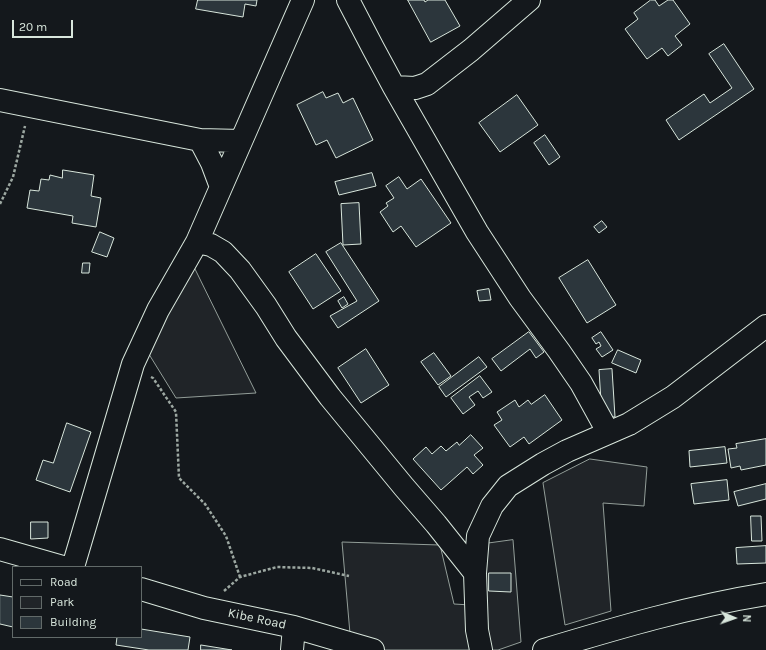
<!DOCTYPE html>
<html>
<head>
<meta charset="utf-8">
<style>
  body { margin:0 }
  #map { position:relative; width:766px; height:650px; overflow:hidden; background:#14181c; font-family:Karla,sans-serif }
  canvas { display:block }
  .legend { position:absolute; left:12px; top:566px; width:130px; height:72px; box-sizing:border-box; background:#14181c; border:1px solid #626a69; margin:0; padding:5px 7px; list-style:none; font-size:12px; color:#d8e6dc }
  .legend li { display:flex; align-items:center; gap:8px; height:20px }
  .legend b { width:20px; border:1px solid #626a69 }
  .north { position:absolute; left:714px; top:598px; width:40px; height:40px; -webkit-text-stroke:3px #14181c; paint-order:stroke; rotate:92deg; font-size:11px; font-weight:700; line-height:16px; text-align:center; color:#d8e6dc }
  .north::after { content:''; display:block; margin:auto; width:14px; height:18px; background:#d8e6dc; clip-path:polygon(50% 0,100% 100%,50% 72%,0 100%) }
  .scale { position:absolute; left:12px; top:20px; width:61px; height:18px; box-sizing:border-box; border:2px solid #d8e6dc; border-top:0; padding-left:5px; font-size:12px; line-height:14px; white-space:nowrap; color:#d8e6dc; -webkit-text-stroke:3px #14181c; paint-order:stroke }
</style>
</head>
<body>
<div id="map">
<canvas width="766" height="650"></canvas>
<ul class="legend">
<li><b style="height:5px;background:#14181c"></b>Road</li>
<li><b style="height:11px;background:#202428"></b>Park</li>
<li><b style="height:11px;background:#2c363c"></b>Building</li>
</ul>
<div class="north">N</div>
<div class="scale">20 m</div>
</div>
<script>
const ctx = document.querySelector('canvas').getContext('2d');
ctx.lineJoin = 'round';
function fillPath(path, color) { ctx.fillStyle = color; ctx.fill(path, 'evenodd'); }
function strokePath(path, color, width, dash) { ctx.strokeStyle = color; ctx.lineWidth = width; ctx.lineCap = dash ? 'butt' : 'round'; ctx.setLineDash(dash || []); ctx.stroke(path); }
function label(font, color, halo, rows, align = 'center') {
  ctx.font = font + ' Karla,sans-serif'; ctx.lineWidth = 3; ctx.setLineDash([]); ctx.textBaseline = 'middle'; ctx.strokeStyle = halo; ctx.fillStyle = color; for (const [text, x, y, turn = 0] of rows) {
    ctx.save(); ctx.translate(x, y); ctx.rotate((+turn || 0) * Math.PI / 180); ctx.textAlign = isNaN(turn) ? turn : align; if (halo) ctx.strokeText(text, 0, 0); ctx.fillText(text, 0, 0); ctx.restore();
  }
}
const green = new Path2D(`
  M194,267L256,393L176,398L147,351Z
  M590,459L647,467L644,506L603,503L611,611L565,625L543,483Z
  M513,540L521,642L498,650H374L351,645L342,542L440,545L454,604L487,606L484,544Z`);
fillPath(green, '#202428');
strokePath(green, '#939e99', 1);
const building = new Path2D(`
  M198,0H257L256,6L245,4L243,17L196,9Z
  M408,0H424L425,2L428,0H445L460,26L431,42Z
  M651,0H655L659,6L668,0H673L690,24L675,36L682,45L668,56L662,48L647,59L625,29L638,19L634,13Z
  M724,44L754,89L679,140L666,120L704,94L710,103L732,88L709,54Z
  M323,92L326,98L338,93L343,103L353,98L373,140L336,158L327,140L316,145L297,105Z
  M517,95L538,125L500,152L479,123Z
  M545,135L560,157L549,165L534,143Z
  M63,170L94,175L91,196L101,198L96,227L72,223L73,216L27,208L30,190L39,191L41,179L49,180L50,175L62,178Z
  M372,173L376,186L339,195L335,182Z
  M399,177L407,189L421,179L451,223L416,247L401,226L393,232L380,212L388,206L386,203L394,198L386,186Z
  M359,203L361,244L343,245L341,204Z
  M602,221L607,227L599,233L594,227Z
  M100,232L114,238L107,257L92,252Z
  M341,243L379,301L338,328L330,316L357,301L326,252Z
  M316,254L341,291L313,309L289,272Z
  M588,260L616,305L587,323L559,278Z
  M83,263H90L89,273H82Z
  M489,289L491,300L479,301L477,291Z
  M344,297L348,304L342,308L338,301Z
  M529,332L544,352L536,358L530,349L501,371L492,359Z
  M601,332L613,350L602,357L596,349L601,346L599,342L596,344L592,338Z
  M366,349L389,385L361,403L338,368Z
  M618,350L641,360L636,373L612,363Z
  M434,353L451,376L438,385L421,362Z
  M479,357L487,367L446,397L439,387Z
  M612,369L615,417H602L599,370Z
  M480,376L492,392L483,398L478,391L469,397L475,405L463,414L451,398Z
  M545,395L562,420L529,444L524,437L510,447L494,425L502,420L497,412L515,400L519,407L528,400L531,404Z
  M67,423L91,432L70,492L36,480L43,460L53,463Z
  M471,435L483,448L474,455L483,465L473,474L467,467L441,490L413,459L426,447L432,454L441,446L446,451L457,442L459,445Z
  M766,439V465L741,470L740,466L731,468L728,449L737,448L736,444Z
  M725,447L727,463L690,467L689,451Z
  M727,480L729,500L694,504L691,484Z
  M766,484V499L738,506L734,492Z
  M751,516H761L762,541H752Z
  M31,522H48V538L31,539Z
  M766,546V563L737,564L736,548Z
  M489,573H511V592L489,591Z
  M0,595L13,597V627L0,624Z
  M141,629L190,637L188,650H149L116,645L117,637H141Z
  M201,645L232,650H201Z`);
fillPath(building, '#2c363c');
strokePath(building, '#d8e6dc', 1);
const minor = new Path2D(`
  M348,0L373,48L394,87L477,232L520,298L559,351L581,383L608,432
  M394,87L415,88L427,84L471,50L529,0
  M0,100L200,140L241,141
  M200,140L212,163L221,187
  M197,242L211,245L223,252L240,270L266,306L286,338L330,397L404,487L436,524L475,573
  M0,549L63,567
  M73,567L133,364L158,310L197,242L303,0
  M141,589L204,608L294,627L373,650
  M292,650L294,627
  M481,650L477,630L475,573L478,536L492,506L508,486L543,464L567,451L629,424L673,397L766,326
  M544,650C617,628 691,606 766,594`);
strokePath(minor, '#d8e6dc', 24);
strokePath(new Path2D(`
  M0,204L13,177L25,126
  M151,377L153,378L176,412L179,478L205,504L226,536L240,577
  M224,591L240,577L277,567L312,568L349,576`), '#9da8a2', 2.5, [3, 2]);
strokePath(minor, '#14181c', 22);
label('13px', '#d8e6dc', '#14181c', [
  ["Kibe Road",257,619,12]
]);
</script>
</body>
</html>
